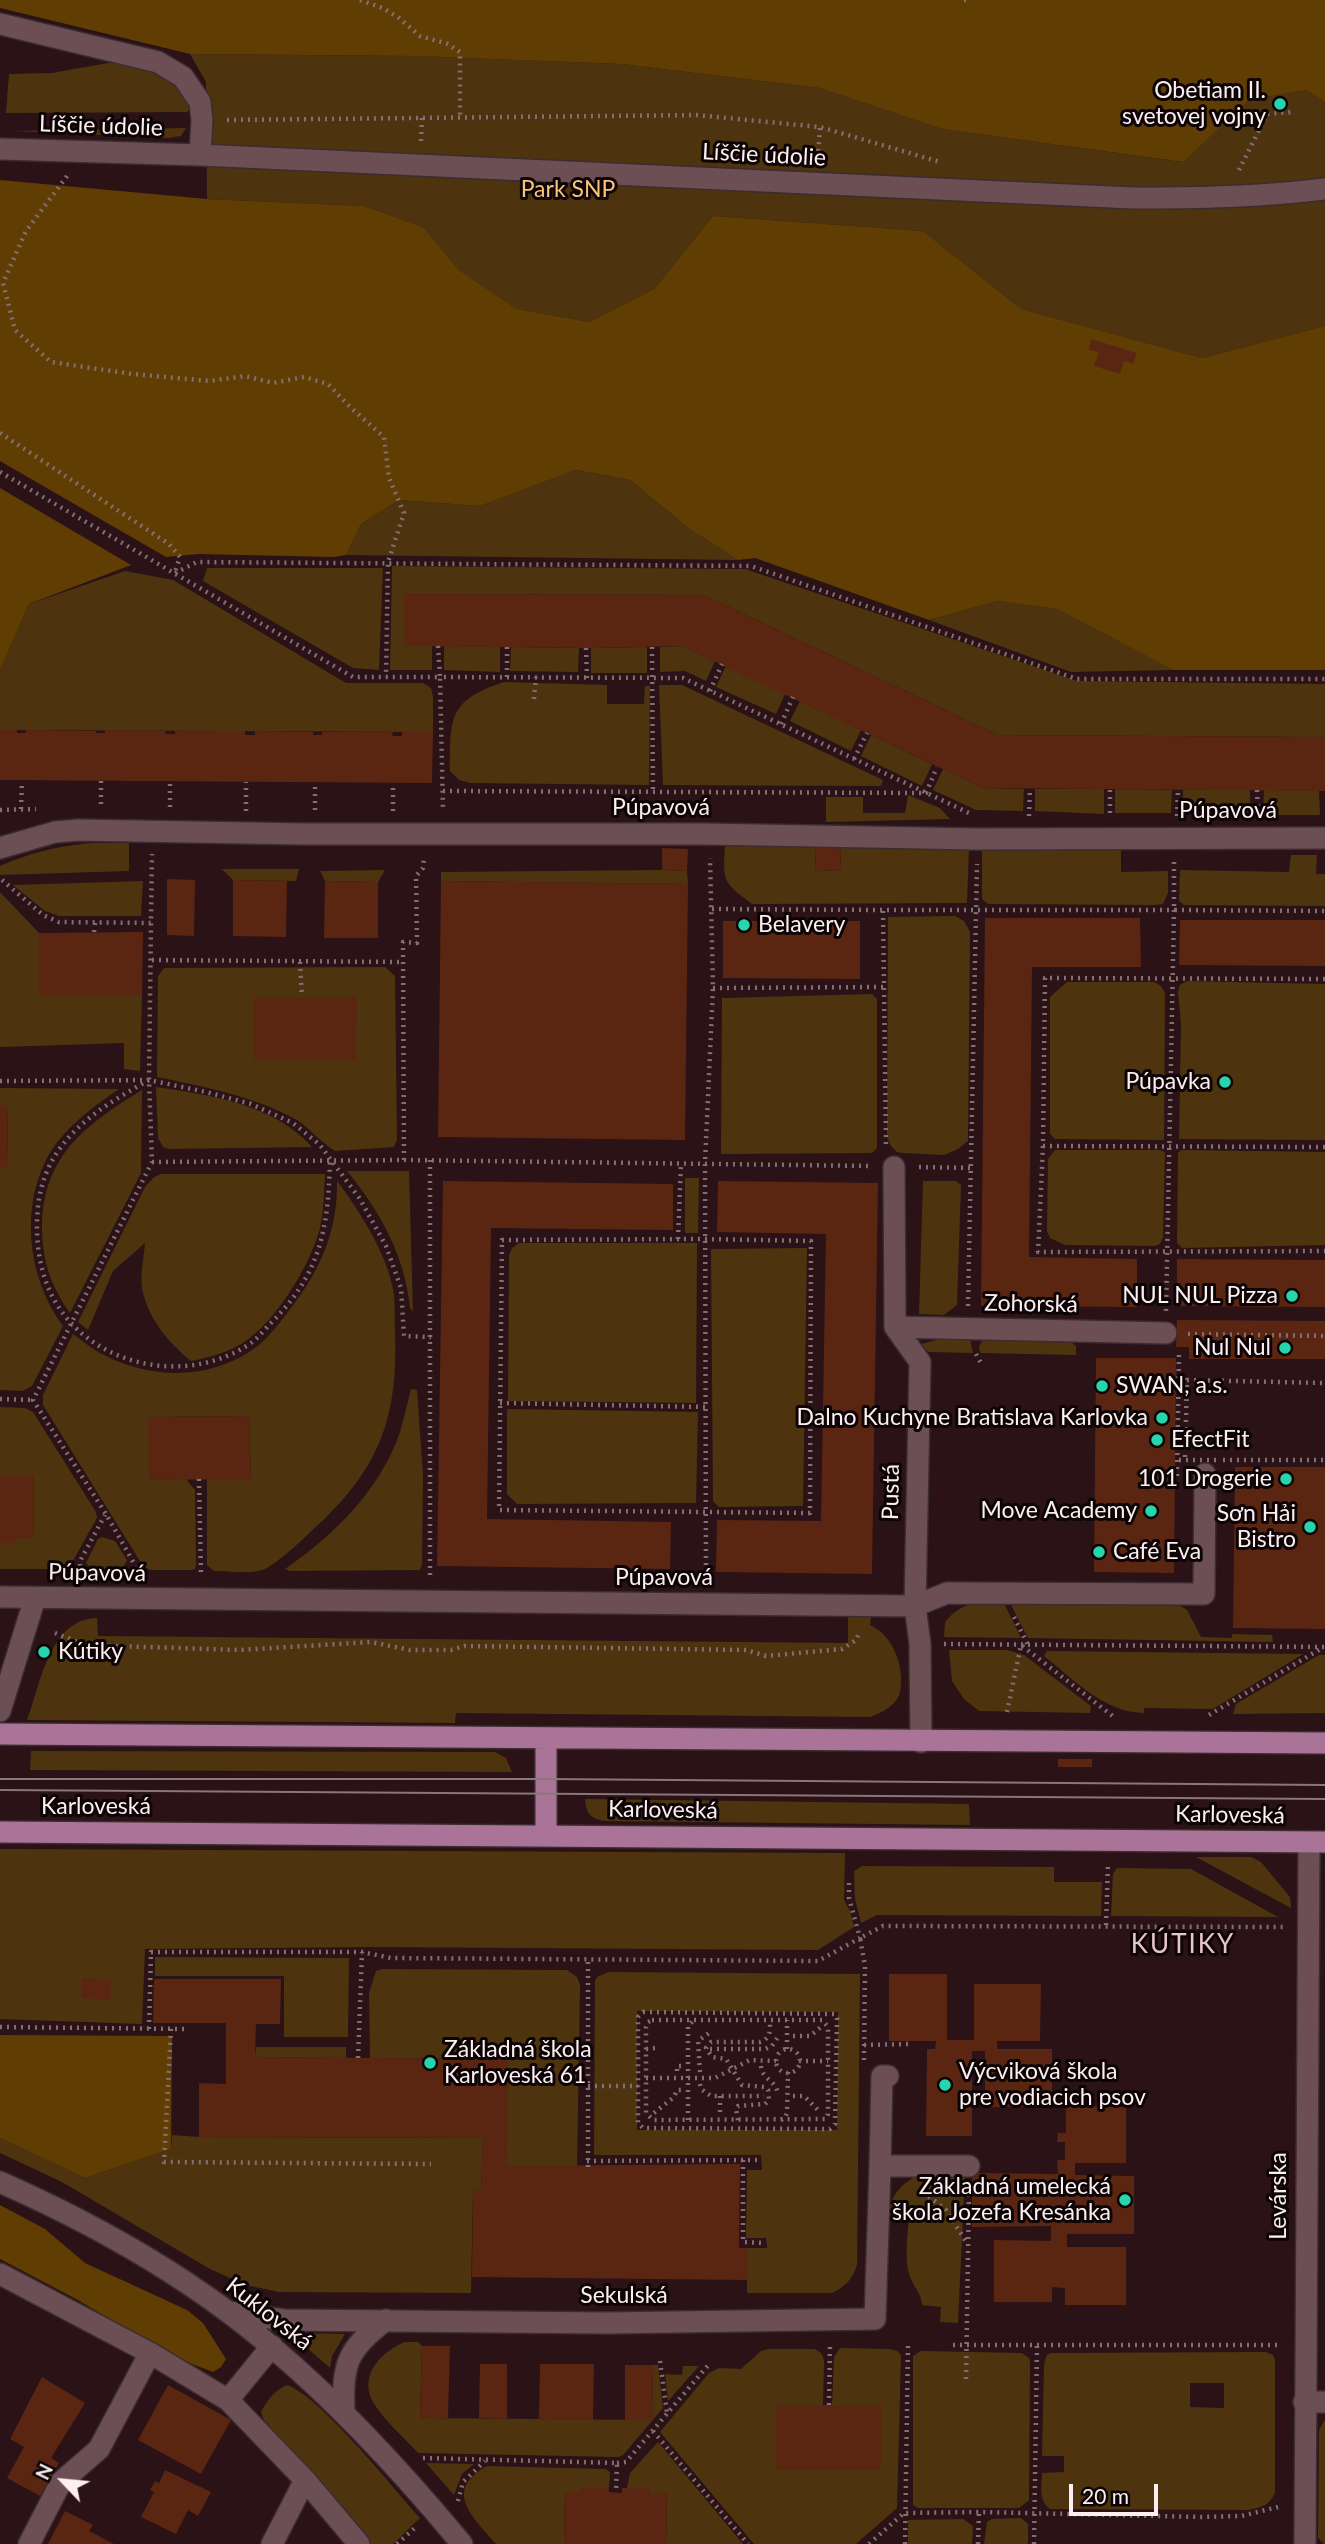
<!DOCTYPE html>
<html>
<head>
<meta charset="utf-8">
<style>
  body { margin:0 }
  #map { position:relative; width:1325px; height:2544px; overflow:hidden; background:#2a1217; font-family:Lato,sans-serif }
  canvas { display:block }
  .north { position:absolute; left:28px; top:2446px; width:70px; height:70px; -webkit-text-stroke:5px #0c0405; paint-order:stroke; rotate:296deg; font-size:19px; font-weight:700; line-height:28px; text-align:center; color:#fdeff1 }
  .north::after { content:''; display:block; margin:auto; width:24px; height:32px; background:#fdeff1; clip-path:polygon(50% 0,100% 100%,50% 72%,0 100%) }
  .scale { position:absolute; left:1069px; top:2484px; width:89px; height:32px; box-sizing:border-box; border:4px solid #fdeff1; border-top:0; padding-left:9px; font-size:21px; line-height:24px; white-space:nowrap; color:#fdeff1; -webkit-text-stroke:5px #0c0405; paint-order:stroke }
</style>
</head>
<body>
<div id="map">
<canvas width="1325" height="2544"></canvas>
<div class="north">N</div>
<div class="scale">20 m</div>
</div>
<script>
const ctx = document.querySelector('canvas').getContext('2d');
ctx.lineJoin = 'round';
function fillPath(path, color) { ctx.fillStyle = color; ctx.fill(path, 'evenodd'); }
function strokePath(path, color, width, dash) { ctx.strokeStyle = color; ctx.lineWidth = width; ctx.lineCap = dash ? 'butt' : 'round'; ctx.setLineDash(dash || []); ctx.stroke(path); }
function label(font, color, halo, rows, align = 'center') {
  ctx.font = font + ' Lato,sans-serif'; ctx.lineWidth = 6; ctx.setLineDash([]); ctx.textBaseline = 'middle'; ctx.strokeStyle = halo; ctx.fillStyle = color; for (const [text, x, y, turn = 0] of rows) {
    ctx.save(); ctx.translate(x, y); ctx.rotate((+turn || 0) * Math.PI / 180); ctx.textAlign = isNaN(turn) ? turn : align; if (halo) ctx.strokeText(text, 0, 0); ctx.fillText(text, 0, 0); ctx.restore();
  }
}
fillPath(new Path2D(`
  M190,54L415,56L621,64L820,88L942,129L1182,162L1249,100L1306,90L1325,102V326L1202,358L1021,309L923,231L713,216L654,289L589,322L517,309L459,270L423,227L364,206L207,199L206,82Z
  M119,61C148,66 179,79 190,109L187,112L6,113L9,74L52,73Z
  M186,128L181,136L169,138L12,131Z
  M574,470L630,480L691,530L738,560L346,555L361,524L399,500L480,506Z
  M392,566L745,569L1077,681L1325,684V737L998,735L704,595L405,594V646H432V670H390Z
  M207,568H383L379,670L353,668L203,581Z
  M125,571L173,580L346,683H423L431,688L433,697V732L0,730V670L29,604Z
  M998,601L1057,609L1173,670L1071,672L929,620Z
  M444,646L500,647V672L444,670Z
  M682,646L715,661L706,681L685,671L660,672V647Z
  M511,647L579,648L578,672L510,671Z
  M647,647V673H591V648Z
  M726,666L785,694L776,714L716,687Z
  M504,682L607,685V704H644L645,686H650L649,785L470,783L459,780L450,771C450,719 448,700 504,682Z
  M659,685H682L883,780L881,786L663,785Z
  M800,701L861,730L851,751L790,721Z
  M871,735L932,764L922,786L861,756Z
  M943,769L983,788L1024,789L1023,811L976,810L933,790Z
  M1035,789H1104V814L1035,811Z
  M1115,789L1172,790L1171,813H1115Z
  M1183,790H1250V814L1183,812Z
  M1264,790L1319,791L1320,815H1263Z
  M908,795L940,808L950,819L826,822V797H863V813H905Z
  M93,843H129V871L0,875V866C33,852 57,846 93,843Z
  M725,844L816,846L815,870L840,871L841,847L969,848L967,903L752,904C722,882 723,881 725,844Z
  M982,849L1121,850V872L1168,871V893L1163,904L1156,905L988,904L982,899Z
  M1291,855H1317L1316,874H1325V906L1184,905L1179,901L1180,870L1289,872Z
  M222,869H299L296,881L233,880Z
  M385,870L378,882L325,881L320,871Z
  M662,870L687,871L688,884L441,881V872Z
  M143,881L141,916H59L45,911L13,885Z
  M0,892L39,933V995H142L140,1071L124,1069V1043L0,1047Z
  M955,916L964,921L970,932L968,1141L958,1149L944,1155L902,1153L897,1152L891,1146L887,1137L888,917Z
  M385,967L395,976L397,1140L394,1147L335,1151C321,1143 311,1129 297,1120C254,1096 205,1087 157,1077L158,976L164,968Z
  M1187,981L1325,984V1140L1179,1139L1181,1024L1178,992L1180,985Z
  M1067,982H1154L1161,986L1165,993L1164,1140L1055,1139L1050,1134V997Z
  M872,994L877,999V1148L872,1153L721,1154L722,998Z
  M156,1087C210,1095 274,1104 312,1147L169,1149L163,1147L158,1138Z
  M0,1088L119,1089C94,1106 68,1125 51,1151C19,1204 27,1277 63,1326L32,1386L23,1391L0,1390V1168H7L8,1106L0,1105Z
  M142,1090L141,1173L70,1313C51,1286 42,1261 42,1227C43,1156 85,1125 142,1090Z
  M1055,1150H1160L1165,1152L1163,1237L1160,1244L1155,1246L1065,1245L1050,1238L1047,1231L1048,1159Z
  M1181,1150L1325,1152V1245L1182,1248L1177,1243L1178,1153Z
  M347,1171H409L413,1312L410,1308C405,1256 380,1211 347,1171Z
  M161,1174H325C324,1191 324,1211 320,1228C311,1263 280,1314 251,1337C234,1351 212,1357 191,1361C168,1342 148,1319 142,1288C140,1273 144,1257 145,1243L113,1271L88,1330L78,1322L145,1187L154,1177Z
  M685,1178H699L698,1233H685Z
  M337,1181C359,1210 386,1252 393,1289C396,1303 394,1318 395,1332C398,1414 381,1466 320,1523C308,1534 276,1566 262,1570C250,1574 227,1571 214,1571L207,1565V1479H251L249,1416L149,1417V1480L186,1479L195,1490L196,1565L195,1569L191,1570H150L143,1566L43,1405V1395L73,1334C83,1341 93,1350 104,1355C152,1380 211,1380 255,1348C270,1337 283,1318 294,1304C322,1267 338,1227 337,1181Z
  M923,1181H956L961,1185L957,1305L944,1315L919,1314Z
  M519,1243H697L696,1403L508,1401L509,1256L512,1248Z
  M807,1248L803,1506L719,1507L713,1501L711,1249Z
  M940,1339H970L973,1353L929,1352L922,1349L921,1344Z
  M983,1340H1069L1076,1346V1355L980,1353L979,1346Z
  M411,1389L417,1390L423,1475L422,1565L420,1570L290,1571L285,1569C334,1535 378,1492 399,1435C404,1420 407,1404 411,1389Z
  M0,1407L25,1408L33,1412L96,1512L97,1518L70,1566L62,1569H0V1543H16V1538H33L34,1476L0,1475Z
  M507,1409L698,1412L696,1503L517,1504L507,1494Z
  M102,1537L115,1541L127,1560L122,1570L91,1569L86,1563L98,1539Z
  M1003,1601L1021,1638L944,1637L945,1622C963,1601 977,1602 1003,1601Z
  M1009,1601H1173L1187,1610L1201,1637L1232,1638V1634L1272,1635L1273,1642L1028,1638Z
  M848,1612L871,1617L870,1625C893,1635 905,1667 900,1692C897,1705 882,1713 870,1717L456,1713L455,1723L27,1720C41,1684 49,1619 97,1618L98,1636L848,1643Z
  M949,1650H1007L1024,1655L1091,1706L1090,1713L979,1711L964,1699L952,1681Z
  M1047,1651L1303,1654L1213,1709L1144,1708V1713C1105,1713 1073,1679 1044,1656Z
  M1319,1655H1325V1713L1233,1714L1236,1704Z
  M31,1751L495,1752L506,1758L512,1772L30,1770Z
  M585,1799L969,1804L970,1825L605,1821C590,1819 586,1813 585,1799Z
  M0,1849L845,1853L844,1900L850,1911L854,1927L818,1950L376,1947L145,1949L142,2024L0,2019Z
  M1196,1857H1251L1261,1862L1290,1897L1291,1908Z
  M862,1866L1054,1867V1882H1102L1101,1916L877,1915L861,1923L855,1899L854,1871Z
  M1117,1868L1191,1869L1278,1917L1111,1916L1113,1874Z
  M155,1957L349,1958L348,2037H284V1976H155Z
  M382,1969L567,1970L577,1977L580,1985L577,2167L507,2166V2059L370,2058L369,1993L376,1971Z
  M608,1972L860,1974L857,2265C852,2280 846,2286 832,2293H747V2248H767L766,2238H746L747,2170H762L761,2155H594L595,1981L597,1977ZM637,2011L838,2012L837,2130H637Z
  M256,2047H346V2058L255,2057Z
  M172,2135L199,2137L483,2138L481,2189H473L471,2293L279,2292L246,2285L210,2269L62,2182L0,2153V2138L85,2178L171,2149Z
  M923,2173H965L958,2323L940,2322L941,2307L922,2305C922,2294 912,2285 909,2274C904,2256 908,2234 909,2216L888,2215C891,2193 903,2182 923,2173Z
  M290,2333L345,2334L332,2356L330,2368Z
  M405,2342H418L422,2346L420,2418L652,2420L653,2365H658L663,2408L623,2455L619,2457L418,2453C404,2437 384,2421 373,2402C358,2375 382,2351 405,2342Z
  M840,2348L890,2349L897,2351L901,2355L897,2508L856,2544H754L660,2432L709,2373L719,2368L741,2369L761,2351L768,2349H814C821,2352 823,2354 824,2361L823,2405H832L834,2357Z
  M921,2351L1022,2353L1029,2358L1030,2363L1029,2500L1019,2508H918L913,2505V2356Z
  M1266,2352L1273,2355L1275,2359V2492C1270,2506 1261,2507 1248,2510L1050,2509C1038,2500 1042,2486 1042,2473L1064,2472V2456H1042L1044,2364L1047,2355L1051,2353ZM1190,2383H1224V2408L1190,2407Z
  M683,2366H699L668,2401L665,2374L682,2375Z
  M287,2385C320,2396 394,2489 420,2518L393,2544H369L265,2423L261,2412C268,2399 274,2391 287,2385Z
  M1325,2419V2544H1324L1318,2538L1319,2430Z
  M658,2442L743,2544H666L667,2493H650L649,2488H627L630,2473Z
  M426,2463L474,2464L462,2474L454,2495Z
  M487,2466L605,2469L610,2472L609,2488H582L581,2492H565L564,2544H496C473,2517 442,2491 487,2466Z
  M1021,2518L1028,2524V2544H984L987,2522L992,2519Z
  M963,2519L973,2526L972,2544H908V2520Z`), '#4d340f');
fillPath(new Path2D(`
  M0,0H1325V102L1306,90L1249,100L1183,162L942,129L820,88L621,64L415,56L190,54L0,8Z
  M0,180L207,199L364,206L423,227L459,270L517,309L589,322L654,289L713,216L923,231L1021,309L1202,358L1325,326V670H1173L1057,609L998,601L929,620L755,558L738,560L691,530L630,480L575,470L480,506L399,500L361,524L346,555L334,557L198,554L166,557L0,461Z
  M0,488L131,565L29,604L0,670Z
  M0,2035L172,2036L171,2149L85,2178L0,2138Z
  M0,2205L45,2229L85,2263L187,2310L203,2323L226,2359L221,2367L213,2372L171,2356L78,2300L0,2259Z`), '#603e03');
fillPath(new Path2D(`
  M1091,339L1137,353L1133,364L1124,361L1120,374L1094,366L1099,352L1089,350Z
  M404,594L704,595L998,735L1325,737V791L983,788L682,646L591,648L405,646Z
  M0,730H17V733H26V730L96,731V733H105V730L165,731L166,734H175V731H245V735H255V731L313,732V735H322V732H393L392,736H402V732H433L432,783L0,780Z
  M816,846L841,847L840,871L815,870Z
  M662,848L688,849L687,871L662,870Z
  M167,879L195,880L194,936L167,935Z
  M233,880L287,881L286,937L233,936Z
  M325,881L378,882V938H324Z
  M441,881L688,884L685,1140L438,1137Z
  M985,918H1140L1141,967H1032L1029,1257L1137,1259V1307L981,1306Z
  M1180,920H1325V966L1179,965Z
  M723,921H860V979L723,978Z
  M143,932L142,995H39V933Z
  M254,997H357L356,1060H254Z
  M0,1105H8L7,1169L0,1168Z
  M443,1181L673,1184V1230L491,1228L487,1519L671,1522L670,1569L437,1566Z
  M718,1181L878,1183L872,1574L716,1572L717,1520L821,1521L826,1234L717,1232Z
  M1177,1259L1325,1260V1307L1177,1306Z
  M1177,1320L1325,1321V1359H1189V1347H1176Z
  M1096,1358H1176L1174,1573L1094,1572Z
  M249,1416L251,1479L149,1480L148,1417Z
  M1235,1467H1325V1629L1233,1628Z
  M0,1475H34L33,1539L16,1538V1543H0Z
  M1058,1759H1092V1767H1058Z
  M1208,1814L1263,1815L1262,1823H1208Z
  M889,1974H947V2040H974V1984H1041L1040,2041H997V2049H1052V2107H985V2051H972V2136H926L927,2049H935L936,2041H889Z
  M82,1978L111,1980L110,2000L81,1998Z
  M154,1979H281L280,2024H256L255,2057L508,2059L507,2166L740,2164L739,2248H747L748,2280L472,2277L473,2189H481L483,2138L199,2137V2083L226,2084V2023H153Z
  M1066,2106L1126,2107V2163H1075V2175L1134,2176V2234H1067V2247H1126V2305H1065V2288L1052,2287V2302H994V2240L1051,2241V2226L972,2227V2173L1058,2174L1057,2160H1065V2142H1057L1058,2133H1066Z
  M422,2346H450L448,2418H420Z
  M480,2364H507V2419L479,2418Z
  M540,2364H594L593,2420L539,2419Z
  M625,2365H653L652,2420L625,2421Z
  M42,2377L85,2403L51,2458L59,2463L40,2496L7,2478L24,2447L10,2439Z
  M168,2385L231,2420L201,2474L138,2440Z
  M776,2405H881V2470H776Z
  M165,2470L211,2492L198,2516L188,2510L176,2534L141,2517L154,2492L150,2490L155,2481L159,2483Z
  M582,2488H609V2492L622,2493V2488H650V2493H667L666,2544H564L565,2492H581Z
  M65,2511L93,2525L89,2531L114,2544H48Z`), '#5a2612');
const minor = new Path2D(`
  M0,24L158,62L183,77L200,102L202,120L200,155
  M0,149L200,155L1133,198C1197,198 1261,197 1325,189
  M0,848L55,832L78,830L304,834H704L977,839L1325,838
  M894,1167L895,1327L920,1362L915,1606L920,1644L921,1742
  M895,1327L1166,1333
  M0,1597L915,1606L947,1593L1204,1594L1205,1474
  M0,1711L35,1598
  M880,2166L882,2076H888
  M0,2182C97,2225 193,2279 273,2348C343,2407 404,2474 462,2544
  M0,2274L150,2353L228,2400
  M228,2312L284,2320L608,2323L875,2319L880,2166H969
  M272,2346L228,2400L305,2480L359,2544
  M1304,2402H1325
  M344,2412C342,2364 347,2349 386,2320
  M1305,2542L1309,1843
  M29,2544L61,2482L99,2449L150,2353
  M272,2544L305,2480`);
const major = new Path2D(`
  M0,1734L1325,1743
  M546,1738V1835
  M0,1832L1325,1842`);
strokePath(minor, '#3b2c2f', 24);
strokePath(major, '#3b2c2f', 24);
strokePath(new Path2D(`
  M360,0L383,8L399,18L420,36L448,44L460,52V117
  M964,0H969
  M227,120L696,115L820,127L940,162
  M421,141L422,117
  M818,158L820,127
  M1239,170L1267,114L1292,112
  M67,176L26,231L3,283L15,330L51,362L132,374L210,381L245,376L273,383L304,377L328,384L350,407L384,437L389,478L404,513L388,562L386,677
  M0,433L169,544L180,557L175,572
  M0,472L353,677H440L443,811
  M175,573L197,562L751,566L1077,679H1325
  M438,646L440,677L683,678L969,813
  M652,647L653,792
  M586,648L587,678
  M507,677V647
  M710,691L722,664
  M534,699L536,677
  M781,724L793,697
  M854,759L867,733
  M101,781V808
  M1257,790L1258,815
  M443,791L926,793L937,767
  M170,807V781
  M21,809L22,781
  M0,810L36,809
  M315,810V783
  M246,811V782
  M393,811V783
  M705,812L706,792
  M1110,813V789
  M1029,816L1030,789
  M1177,816L1178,790
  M1174,862V910L1325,911
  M2,880L43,915L59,922L151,923L152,854
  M712,909L883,910
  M94,932L95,923
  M152,960L401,962
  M300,962L302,997
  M1325,979L1045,978L1043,1146L1038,1252L1325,1251
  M713,988L883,987
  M149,1080C117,1098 83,1117 61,1147C43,1171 37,1197 37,1226C37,1253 42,1279 56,1303C95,1368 189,1386 251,1343C258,1338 264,1330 270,1324C321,1273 328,1230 330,1161
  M0,1081L149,1080L206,1092L251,1104L293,1123L320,1145L360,1199L386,1246L401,1288L404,1336L431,1337
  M886,1144L883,910H1174L1166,1311
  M1043,1146L1325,1147
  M404,1160L403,942L417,943L416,876L423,868L424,858
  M430,1160V1576
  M152,1162L404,1160L872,1166
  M919,1167L971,1168
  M678,1239L681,1163
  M705,1239L811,1241L810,1513L499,1510L502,1240Z
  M968,1306L977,864
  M1188,1334L1325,1336
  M976,1354L982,1365
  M0,1399L33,1400
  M500,1403L706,1407
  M1185,1457L1187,1380L1325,1383
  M1223,1460H1325
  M1177,1476L1179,1352
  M199,1479L201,1574
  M80,1573V1561L105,1515
  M140,1574L106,1514L33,1400L152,1162L149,1080L151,923
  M706,1579L705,1163L713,988L710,858
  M1014,1617L1028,1645
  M55,1633L85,1645L240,1650L371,1642L410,1650H451L465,1646L746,1650L766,1656L842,1649L856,1640L860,1631
  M944,1644L1325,1647
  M1007,1712L1021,1645L1114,1717
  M1209,1715L1322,1648
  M1106,1925L1108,1863
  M643,2012L834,2014L837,2018L835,2124L830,2129L643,2128L638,2123V2017Z
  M652,2020H822L828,2027V2114L826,2119L653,2120L646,2113V2027L648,2022Z
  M0,2027L185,2029
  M149,2029L151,1952H362L391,1958L818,1961L860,1938L849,1898V1879
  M171,2029L164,2162L431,2164
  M793,2036H810L821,2027
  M864,2045L910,2044
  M646,2049L655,2048
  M710,2049H765L772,2046L778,2037L781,2036
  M787,2049V2020
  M776 2061a12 12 0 1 1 24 0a12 12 0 1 1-24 0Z
  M358,2058L362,1952
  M864,2060L865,1966L860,1938L883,1926L1283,1927
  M799,2061H828
  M679,2066H682
  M761,2066C762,2080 777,2080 778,2095
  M677,2069V2072
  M700,2072L698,2041L709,2033
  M646,2078H715L750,2060L776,2061
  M700,2084L701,2089L711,2096H764
  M588,2086H638
  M720,2096V2114
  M793,2096H804L821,2113
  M654,2113L674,2097L677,2090H682
  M688,2120V2026L693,2021
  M738,2120L736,2109L738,2106L765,2104L769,2100L768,2090L765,2087L742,2085L726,2059L712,2057L706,2048L711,2042H760C771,2038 770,2031 770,2021
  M781,2120L785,2118L787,2113L788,2072
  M743,2160V2242L766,2243
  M587,2161L757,2160
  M588,2167V1960
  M923,2192L946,2210L967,2243
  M953,2345H1282
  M660,2361L667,2413
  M966,2379L969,2191
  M829,2405L830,2343
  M653,2431L748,2544
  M423,2458L617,2463L616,2492
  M617,2463L626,2462L710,2363
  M458,2501L463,2482L485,2461
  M397,2544L417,2526
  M869,2544L904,2513L979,2512L1202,2517L1241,2516L1278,2507
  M905,2544L908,2343
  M978,2544L979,2512
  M1034,2544L1037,2345`), '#836f73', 4.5, [2, 5]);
strokePath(minor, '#6c4f54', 21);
strokePath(major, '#a97497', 21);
strokePath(new Path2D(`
  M0,1779H545L1325,1785
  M0,1790L1325,1799`), '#8a777a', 2);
strokePath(new Path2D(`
  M1179,1460H1216`), '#836f73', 4.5, [2, 5]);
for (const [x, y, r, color] of [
  [1280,104,7,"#27d5ad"],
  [744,925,7,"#27d5ad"],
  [1225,1082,7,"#27d5ad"],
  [1292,1296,7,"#27d5ad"],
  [1285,1348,7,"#27d5ad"],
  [1102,1386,7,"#27d5ad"],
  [1162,1418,7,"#27d5ad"],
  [1157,1440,7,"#27d5ad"],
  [1286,1479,7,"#27d5ad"],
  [1151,1511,7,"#27d5ad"],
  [1310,1527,7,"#27d5ad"],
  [1099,1552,7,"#27d5ad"],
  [44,1652,7,"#27d5ad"],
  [430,2063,7,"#27d5ad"],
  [945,2085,7,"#27d5ad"],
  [1125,2200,7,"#27d5ad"]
]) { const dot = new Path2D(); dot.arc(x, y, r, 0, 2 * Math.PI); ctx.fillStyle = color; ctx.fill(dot); strokePath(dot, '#0c0405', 2.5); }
label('23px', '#fdeff1', '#0c0405', [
  ["Obetiam II.",1266,91],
  ["svetovej vojny",1266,117],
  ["Belavery",758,925,"left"],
  ["Púpavka",1211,1082],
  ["NUL NUL Pizza",1278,1296],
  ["Nul Nul",1271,1348],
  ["SWAN, a.s.",1116,1386,"left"],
  ["Dalno Kuchyne Bratislava Karlovka",1148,1418],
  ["EfectFit",1171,1440,"left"],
  ["101 Drogerie",1272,1479],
  ["Move Academy",1137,1511],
  ["Sơn Hải",1296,1514],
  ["Bistro",1296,1540],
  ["Café Eva",1113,1552,"left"],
  ["Kútiky",58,1652,"left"],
  ["Základná škola",444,2050,"left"],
  ["Karloveská 61",444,2076,"left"],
  ["Výcviková škola",959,2072,"left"],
  ["pre vodiacich psov",959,2098,"left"],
  ["Základná umelecká",1111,2187],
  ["škola Jozefa Kresánka",1111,2213]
], 'right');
label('23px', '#fdeff1', '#0c0405', [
  ["Líščie údolie",101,126,2],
  ["Líščie údolie",764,155,3],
  ["Púpavová",661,808],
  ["Púpavová",1228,811],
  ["Zohorská",1031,1304,1],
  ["Pustá",891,1492,-89],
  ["Púpavová",97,1573,1],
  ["Púpavová",664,1578],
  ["Karloveská",96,1807],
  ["Karloveská",663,1810,1],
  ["Karloveská",1230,1815,1],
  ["Levárska",1279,2196,-90],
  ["Sekulská",624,2296],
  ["Kuklovská",269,2314,38]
]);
label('23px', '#fbc378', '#0c0405', [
  ["Park SNP",568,190]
]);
ctx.letterSpacing = '2px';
label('26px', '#e6c4c9', '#0c0405', [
  ["KÚTIKY",1183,1945]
]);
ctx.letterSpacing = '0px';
</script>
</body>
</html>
